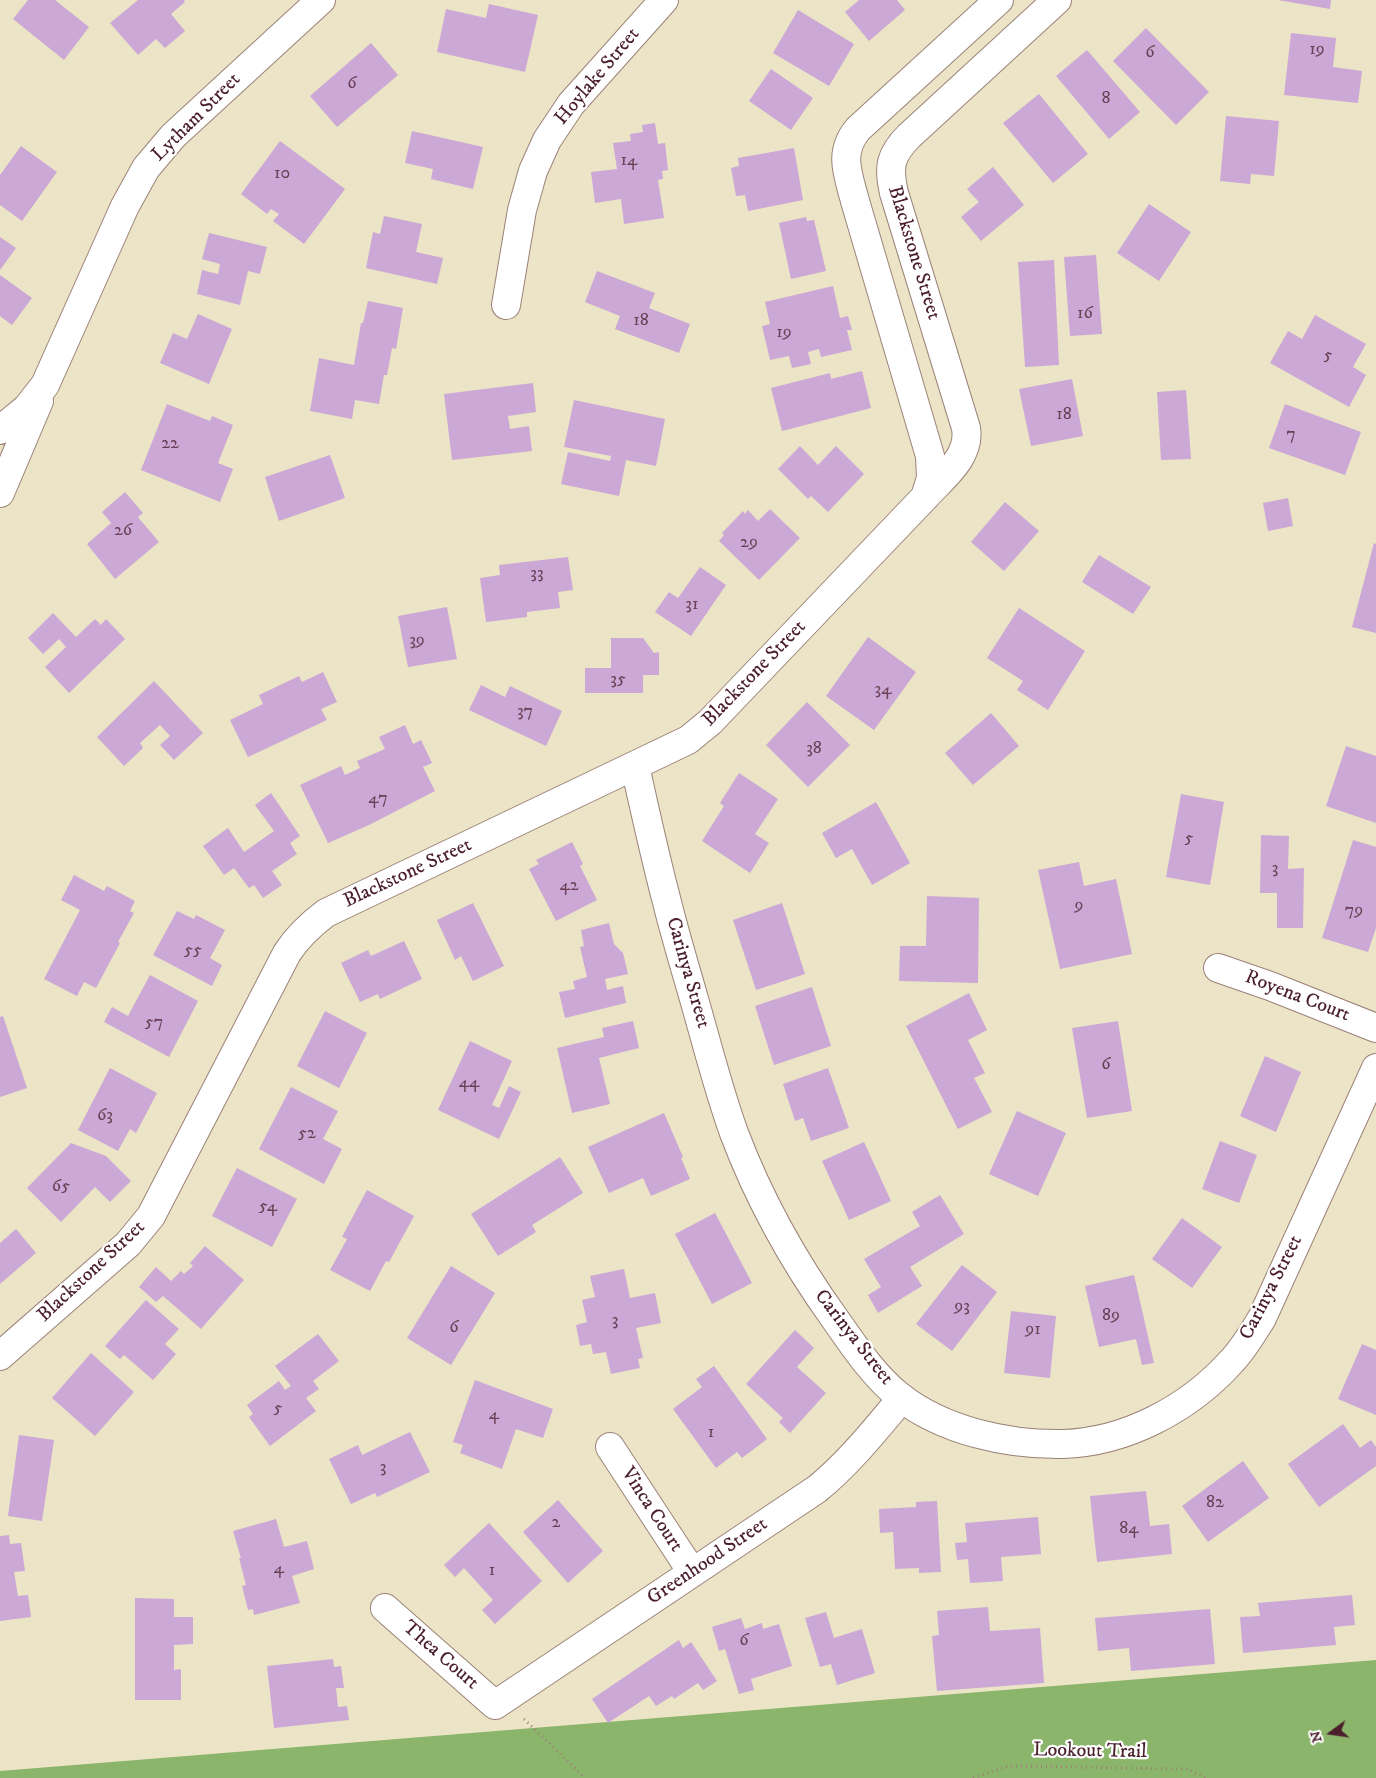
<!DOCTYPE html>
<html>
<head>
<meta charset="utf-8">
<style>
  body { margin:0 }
  #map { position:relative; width:1376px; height:1778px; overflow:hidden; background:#ece4c6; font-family:"IM FELL DW Pica",serif }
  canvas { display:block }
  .north { position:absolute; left:1306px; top:1708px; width:50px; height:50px; -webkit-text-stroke:4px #fff; paint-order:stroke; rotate:256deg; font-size:14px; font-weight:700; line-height:20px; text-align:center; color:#4a1f2b }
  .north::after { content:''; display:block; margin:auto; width:18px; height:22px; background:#4a1f2b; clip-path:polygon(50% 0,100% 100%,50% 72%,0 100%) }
</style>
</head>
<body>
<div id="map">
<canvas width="1376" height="1778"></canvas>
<div class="north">N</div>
</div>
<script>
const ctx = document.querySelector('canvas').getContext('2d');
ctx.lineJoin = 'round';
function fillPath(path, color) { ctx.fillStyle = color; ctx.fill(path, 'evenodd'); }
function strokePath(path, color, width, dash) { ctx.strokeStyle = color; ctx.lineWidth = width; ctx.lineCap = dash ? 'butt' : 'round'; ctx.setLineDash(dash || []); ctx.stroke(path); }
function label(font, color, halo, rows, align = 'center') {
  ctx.font = font + ' "IM FELL DW Pica",serif'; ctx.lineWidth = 4.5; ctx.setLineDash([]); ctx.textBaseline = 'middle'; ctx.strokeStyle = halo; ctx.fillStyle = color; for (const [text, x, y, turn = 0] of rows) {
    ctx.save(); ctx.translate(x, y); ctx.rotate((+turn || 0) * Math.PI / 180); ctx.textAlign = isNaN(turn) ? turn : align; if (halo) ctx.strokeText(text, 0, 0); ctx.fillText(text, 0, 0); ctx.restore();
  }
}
fillPath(new Path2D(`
  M1376,1660V1778H0V1771Z`), '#8cb56c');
fillPath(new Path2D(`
  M28,0H55L89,27L64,60L13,19Z
  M138,0H184L185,2L171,14L185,31L165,48L156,39L138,55L110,23Z
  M859,0H897L905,10L869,41L845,12Z
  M1278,0H1331L1330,9Z
  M489,4L538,15L525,72L437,52L446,9L486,18Z
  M798,10L854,44L829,86L773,53Z
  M1146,28L1209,92L1176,125L1113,61Z
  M1291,33L1336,38L1333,67L1362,71L1358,103L1284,95Z
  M371,43L398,75L337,127L310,96Z
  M1087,50L1140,112L1109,139L1056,76Z
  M771,69L813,98L791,130L749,101Z
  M1039,94L1088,154L1053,183L1003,123Z
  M1226,116L1279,121L1274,176L1251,174L1250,184L1220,181Z
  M655,123L658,144L665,143L668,170L662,171L663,179L658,180L664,218L624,224L621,199L595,203L591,172L617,169L613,143L631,141L630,134L643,132L642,125Z
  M412,131L483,147L473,189L431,179L433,169L405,163Z
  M280,141L345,189L304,244L273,221L279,214L271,209L267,214L241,194Z
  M21,146L57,172L22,221L0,205V175Z
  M794,148L803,200L748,211L745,195L736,196L731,168L739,166L738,158Z
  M993,167L1024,205L981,241L961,217L979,202L967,189Z
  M1149,204L1191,232L1159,281L1117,253Z
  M384,216L422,224L416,252L443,258L437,284L366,268L373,232L380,234Z
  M806,217L807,221L814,220L826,271L791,279L779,223Z
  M209,233L267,247L260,274L248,271L240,305L197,294L202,270L218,274L220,264L202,259Z
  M0,237L16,248L0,270Z
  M1096,255L1102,334L1070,336L1064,257Z
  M1054,260L1059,365L1025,367L1018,262Z
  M597,271L655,293L649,308L690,324L679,353L615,329L620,316L585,302Z
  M0,275L32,298L12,325L0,316Z
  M833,286L840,318L848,316L852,330H847L852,350L821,357L819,349L808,352L811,364L792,368L789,356L770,360L762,326L770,324L765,302Z
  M368,301L403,308L396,349L392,348L387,375H384L379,404L355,400L352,419L310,411L319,358L354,365L361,323H363Z
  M198,314L232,329L209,384L160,363L173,333L187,339Z
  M1315,315L1366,344L1353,367L1366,375L1349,407L1270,363L1288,331L1302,339Z
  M862,371L871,408L782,431L771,388L830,373L831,379Z
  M1072,379L1083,436L1031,446L1019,389Z
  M533,383L536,412L508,416L510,429L529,426L532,451L452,460L444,394Z
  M1186,390L1191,459L1161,460L1157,392Z
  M574,400L665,419L656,466L626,460L619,496L561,484L568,452L610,461L611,456L564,447Z
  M167,404L210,421L212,416L233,425L218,463L233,469L220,502L141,470Z
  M1285,404L1361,432L1345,475L1269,448Z
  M800,446L818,465L836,446L864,474L828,512L811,496L808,499L778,469Z
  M330,455L345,498L279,521L265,477Z
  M125,492L143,513L138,517L159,542L115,579L87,544L111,523L102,512Z
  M1288,498L1293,526L1268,531L1263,503Z
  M1005,502L1039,531L1004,571L971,542Z
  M770,509L800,538L759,580L719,541L724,535L722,533L743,511L745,514L748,510L758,521Z
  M1374,543L1376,544V633L1352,627Z
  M1099,555L1151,587L1133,614L1082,582Z
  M568,557L573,590L558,592L560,608L527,612V617L486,622L480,578L500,575L499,565Z
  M700,567L726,585L691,636L655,612L669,592L678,598Z
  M447,607L457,659L408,667L398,616Z
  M1019,608L1085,651L1048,710L1017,690L1023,681L987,658Z
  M53,613L76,637L95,619L101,625L106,619L125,639L69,693L45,667L66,647L59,639L43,654L28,638Z
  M868,637L916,672L874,730L826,696Z
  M611,638H643L654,653L659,652V675H643V693H585V668H611Z
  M323,672L337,702L321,709L327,720L248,757L230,720L263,704L259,695L299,676L302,682Z
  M154,681L203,733L174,760L160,745L170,736L160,725L140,743L143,748L124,766L97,737Z
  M481,685L505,697L510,686L562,711L546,746L469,710Z
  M807,702L850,745L808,787L766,745Z
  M991,713L1019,746L973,785L945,753Z
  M405,725L413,744L421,740L432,763L423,767L435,791L369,825L328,843L300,785L341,766L345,775L360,768L357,761L385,749L379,737Z
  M1346,746L1376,756V823L1326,806Z
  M739,773L778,799L755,834L769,843L750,873L702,841L724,806L720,803Z
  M271,793L300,836L290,843L297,854L272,871L282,885L263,898L254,885L249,888L234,868L224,875L203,846L228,828L244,852L274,831L255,805Z
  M1181,794L1224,802L1210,885L1166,877Z
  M876,802L910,863L872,885L852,849L836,858L822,833Z
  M1261,835L1289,836L1288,869L1304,868L1303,928H1277V893H1260Z
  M1353,840L1376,847V928L1368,952L1322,938Z
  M572,842L583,864L580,866L597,900L556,921L529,869L539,864L536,860Z
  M1079,862L1084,886L1116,879L1132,954L1060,969L1038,870Z
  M74,875L104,891L107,886L135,901L130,911L134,913L118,942L120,943L96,988L84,982L77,996L44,979L80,910L61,900Z
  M927,896L979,898L978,983L899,981L900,946H926Z
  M473,903L504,966L473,981L461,956L455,960L437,920Z
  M782,903L805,974L756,990L733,920Z
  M177,911L194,919L196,915L225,930L210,958L222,965L212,986L153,955Z
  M609,923L614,944L623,953L628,974L605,979L607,990L623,986L626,1003L565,1018L559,992L575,989L573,981L587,977L580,947L584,946L581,930Z
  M404,941L422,979L380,999L378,994L360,1002L341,963L368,950L371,956Z
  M150,975L198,1001L169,1057L104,1022L112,1007L128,1016Z
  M812,987L831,1046L774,1065L755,1006Z
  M969,993L987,1030L968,1040L985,1073L974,1078L992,1112L958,1129L906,1026Z
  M325,1011L367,1033L339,1088L297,1066Z
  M3,1016L27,1088L0,1097V1017Z
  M633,1021L639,1048L599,1058L610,1104L572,1113L557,1048L604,1037L602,1028Z
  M1118,1021L1132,1111L1087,1118L1072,1028Z
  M470,1041L512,1061L492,1105L499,1108L509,1086L521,1092L499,1139L438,1110Z
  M1265,1056L1301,1072L1276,1132L1240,1116Z
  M110,1068L157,1093L136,1133L130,1129L118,1151L78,1130Z
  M828,1068L849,1128L811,1141L803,1118L795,1121L783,1084Z
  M291,1087L338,1111L323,1139L342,1149L324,1184L259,1149Z
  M1017,1111L1066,1133L1038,1196L989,1174Z
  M664,1113L683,1157L681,1158L690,1179L651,1196L643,1178L609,1193L588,1147Z
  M1220,1141L1257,1155L1239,1203L1202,1189Z
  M864,1142L891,1201L849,1220L822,1161Z
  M71,1143L106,1156L131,1181L110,1202L95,1187L61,1222L27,1188Z
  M560,1157L583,1193L532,1225L536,1232L498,1256L471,1214Z
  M237,1168L297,1199L272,1247L212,1216Z
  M367,1190L414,1216L389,1262L386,1261L370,1291L330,1270L347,1239L342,1237Z
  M940,1195L964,1234L910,1267L922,1286L878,1313L868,1295L881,1287L864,1259L920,1226L912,1212Z
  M715,1213L752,1283L712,1304L675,1234Z
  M1182,1218L1222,1247L1192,1288L1152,1259Z
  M16,1229L36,1253L0,1284V1243Z
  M205,1246L244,1280L201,1329L163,1296L156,1302L139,1287L156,1267L171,1281L181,1271L184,1274L193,1266L190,1263Z
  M962,1265L997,1292L952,1351L916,1324Z
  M451,1266L495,1293L451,1365L407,1338Z
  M624,1269L630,1298L655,1293L661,1323L636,1328L643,1358L638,1359L640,1368L611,1374L606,1352L593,1354L591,1344L580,1346L576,1325L587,1322L582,1300L595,1297L590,1276Z
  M1134,1275L1154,1363L1142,1365L1136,1339L1099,1347L1085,1286Z
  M146,1300L179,1329L165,1344L176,1354L153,1380L124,1355L120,1359L105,1346Z
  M1011,1311L1056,1316L1050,1378L1004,1373Z
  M795,1330L814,1348L797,1367L826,1393L790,1433L779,1422L783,1418L746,1384Z
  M318,1334L339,1361L313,1381L319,1389L306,1398L316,1411L270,1446L249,1417L253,1414L247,1405L279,1381L285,1390L291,1386L275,1366Z
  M1362,1344L1376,1350V1415L1338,1399Z
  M91,1353L134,1392L95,1436L52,1398Z
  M714,1366L767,1439L742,1458L737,1452L716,1468L673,1409L702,1387L696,1379Z
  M475,1380L553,1409L543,1438L516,1429L502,1469L460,1453L463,1445L453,1442Z
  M1343,1424L1360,1448L1371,1440L1376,1447V1466L1319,1507L1288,1464Z
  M410,1432L430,1472L377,1497L375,1493L351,1504L329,1459L358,1445L362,1455Z
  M19,1435L54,1440L42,1521L8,1516Z
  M1243,1461L1269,1498L1208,1542L1182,1506Z
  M1146,1491L1150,1526L1169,1524L1172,1554L1097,1562L1090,1496Z
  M558,1500L603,1551L568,1583L523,1532Z
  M937,1501L941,1572L919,1573V1568L895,1569L893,1532L880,1533L879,1509L916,1507V1502Z
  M1038,1517L1041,1554L1001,1557L1003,1581L970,1583L968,1559L957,1560L955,1543L967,1542L965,1523Z
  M276,1519L284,1547L307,1541L314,1569L292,1576L300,1603L254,1615L253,1609L248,1610L242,1586L246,1585L239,1558H241L233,1531Z
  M489,1523L542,1581L495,1624L482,1610L493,1600L464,1568L455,1577L444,1565Z
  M9,1535L10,1544L21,1543L25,1571L14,1572L18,1596L28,1595L31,1617L0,1621V1536Z
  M1352,1595L1355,1625L1334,1627L1336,1645L1243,1653L1240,1617L1260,1616L1258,1603Z
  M135,1598L174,1599V1617H193V1644L174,1645V1670L181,1669V1700H135Z
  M988,1607L990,1631L1040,1628L1044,1683L937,1691L932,1636L939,1635L937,1611Z
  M1210,1609L1215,1664L1131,1671L1129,1648L1098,1651L1095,1618Z
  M826,1612L834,1638L862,1629L875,1673L837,1685L831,1664L820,1667L805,1618Z
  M741,1618L745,1629L762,1623L763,1629L779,1624L792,1666L751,1679L754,1690L739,1694L725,1649L719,1651L712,1627Z
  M679,1640L683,1648L691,1642L717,1681L703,1690L698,1683L674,1699L672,1696L656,1706L649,1696L608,1723L592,1699Z
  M333,1659L334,1667L341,1666L344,1688H336L338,1707L347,1706L349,1720L274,1728L267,1666Z`), '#cba8d5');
const minor = new Path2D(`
  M506,305L522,210L533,171L547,140L571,104L664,0
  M0,430L27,408L45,385L125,206L146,168L173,136L321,0
  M0,493L39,401
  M925,497L931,478L930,456L855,201C848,174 838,153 858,129L999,0
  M635,766C645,811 655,857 667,902C675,935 685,967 694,999C707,1044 718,1089 734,1133C759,1199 794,1262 835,1319C854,1346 873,1375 899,1396C943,1431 1008,1445 1063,1444C1126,1442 1188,1409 1230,1363C1243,1350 1252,1334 1262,1318L1376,1068
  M1218,968L1270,986L1376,1028
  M0,1356L128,1244L151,1216L287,953C298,936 310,925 326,913L688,740L710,722L925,497C942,478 971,457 966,428L894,193C888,167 890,155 909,136L1057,0
  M610,1447L692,1572
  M385,1608L495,1705L817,1489C849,1463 875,1430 902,1398`);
strokePath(minor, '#9b8278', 30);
strokePath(new Path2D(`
  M524,1719L585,1778
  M973,1778L1009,1766L1187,1769L1206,1778`), '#9b8278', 3, [1, 4]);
strokePath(minor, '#fff', 28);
label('18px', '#6a4156', null, [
  ["19",1317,50],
  ["6",1150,53],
  ["6",352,84],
  ["8",1106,99],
  ["14",629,161],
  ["10",282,174],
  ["16",1085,314],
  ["18",641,321],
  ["19",784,333],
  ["5",1328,356],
  ["18",1064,415],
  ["7",1291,435],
  ["22",170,444],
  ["26",123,531],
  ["29",749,543],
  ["33",537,574],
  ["31",692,605],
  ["39",417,641],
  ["35",618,680],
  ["34",883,690],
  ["37",525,712],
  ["38",814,749],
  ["47",378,799],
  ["5",1189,839],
  ["3",1275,869],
  ["42",569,886],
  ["9",1079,906],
  ["79",1354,911],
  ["55",193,951],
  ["57",154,1023],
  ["6",1106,1065],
  ["44",469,1083],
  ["63",105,1116],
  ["52",307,1134],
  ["65",61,1187],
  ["54",268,1207],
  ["93",962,1307],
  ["89",1111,1316],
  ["3",615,1321],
  ["6",454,1328],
  ["91",1033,1330],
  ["5",278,1409],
  ["4",494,1415],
  ["1",711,1433],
  ["3",383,1468],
  ["82",1215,1503],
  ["2",556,1523],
  ["84",1129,1529],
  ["4",279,1569],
  ["1",492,1571],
  ["6",744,1641]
]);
label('20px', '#4a1f2b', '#fff', [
  ["Hoylake Street",598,77,-50],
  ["Lytham Street",197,118,-45],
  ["Blackstone Street",913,253,73],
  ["Blackstone Street",755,674,-46],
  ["Blackstone Street",408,874,-25],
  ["Carinya Street",687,973,74],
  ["Royena Court",1297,997,21],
  ["Blackstone Street",92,1272,-43],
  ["Carinya Street",1272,1288,-63],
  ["Carinya Street",853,1338,52],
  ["Vinca Court",651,1510,57],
  ["Greenhood Street",708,1562,-34],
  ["Thea Court",440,1656,41],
  ["Lookout Trail",1090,1752,1]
]);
</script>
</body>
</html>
